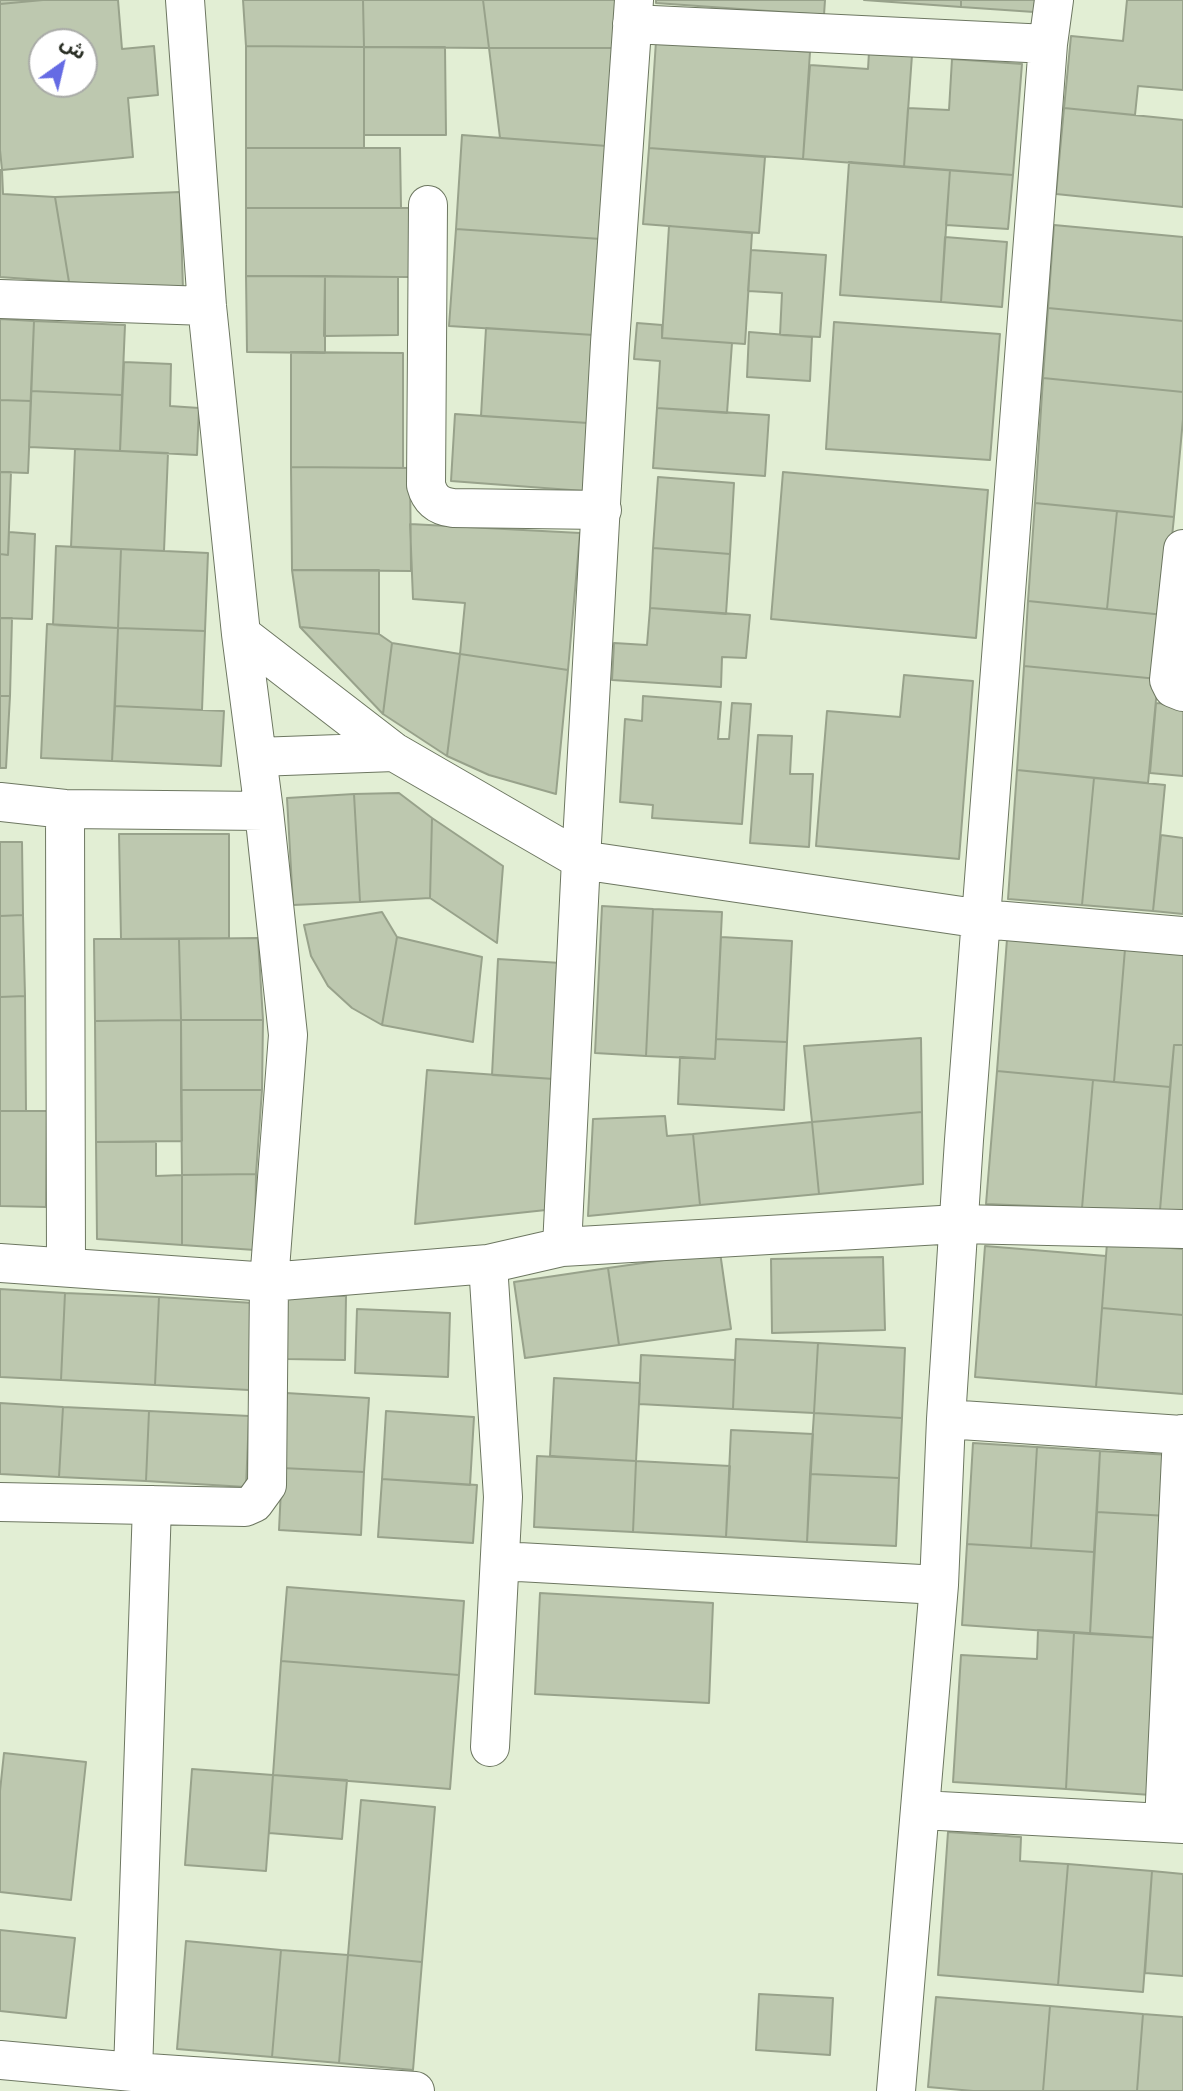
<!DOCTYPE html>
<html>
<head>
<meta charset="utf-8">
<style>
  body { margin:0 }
  #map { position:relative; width:1183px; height:2091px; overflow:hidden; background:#e2eed4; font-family:Commissioner,"Noto Sans Arabic",sans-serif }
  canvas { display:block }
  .north { position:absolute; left:28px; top:28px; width:70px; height:70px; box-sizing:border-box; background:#fff; border:2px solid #a9aba7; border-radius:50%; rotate:34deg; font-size:19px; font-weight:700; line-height:28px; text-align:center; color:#282d23 }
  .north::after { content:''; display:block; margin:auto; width:24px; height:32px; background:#656be4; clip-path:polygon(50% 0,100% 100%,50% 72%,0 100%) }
</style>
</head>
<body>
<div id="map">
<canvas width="1183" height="2091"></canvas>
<div class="north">ش</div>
</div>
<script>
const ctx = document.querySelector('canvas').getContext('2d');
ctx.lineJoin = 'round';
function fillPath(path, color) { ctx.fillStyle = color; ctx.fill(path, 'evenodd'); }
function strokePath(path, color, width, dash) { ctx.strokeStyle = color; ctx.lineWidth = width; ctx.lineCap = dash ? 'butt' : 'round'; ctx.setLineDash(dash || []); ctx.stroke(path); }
const building = new Path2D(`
  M0,0H43L0,4Z
  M43,0H118L122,49L154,46L158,95L128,98L133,157L2,170L0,150V4ZM42,42H84V84H42Z
  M243,0H363L364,47L246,46Z
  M363,0H483L489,48L364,47Z
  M483,0H617L614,48H489Z
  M656,0H825L824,15L656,3Z
  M864,0H961V7Z
  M961,0H1035L1034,12L961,7Z
  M1127,0H1183V90L1138,86L1135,115L1064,108L1071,36L1123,41Z
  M656,41L810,52L803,159L649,148Z
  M246,46L364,47V148H246Z
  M364,47H445L446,135H364Z
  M489,48H614L607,146L500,138Z
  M869,52L912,55L904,167L803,159L810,65L868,69Z
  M952,59L1022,64L1013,175L904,167L908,108L949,110Z
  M1064,108L1183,120V207L1056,194Z
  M462,135L607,146L601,239L456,229Z
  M246,148H400L401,208H246Z
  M649,148L765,157L759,233L643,224Z
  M849,162L950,170L941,302L840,295Z
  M0,170H2L3,194L55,197L69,282L0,277Z
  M950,170L1013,175L1008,229L946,225Z
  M180,192L183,290L69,282L55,197Z
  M246,208H409V277L246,276Z
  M1054,225L1183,237V321L1048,308Z
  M669,226L752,233L745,344L662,338Z
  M456,229L601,239L594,335L449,326Z
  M945,237L1007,242L1002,307L941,302Z
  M751,250L826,255L820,337L780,335L782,293L748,291Z
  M246,276H325V353L247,352Z
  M325,276L398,277V335L324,336Z
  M1048,308L1183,321V392L1043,378Z
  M0,319L34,321L31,401L0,400Z
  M34,321L125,325L122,395L31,391Z
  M834,322L1000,334L990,460L826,449Z
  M637,323L662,325V338L732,343L727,413L657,408L660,361L634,359Z
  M486,328L594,335L588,423L481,416Z
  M749,332L812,337L810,381L747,377Z
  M291,352L403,353V468L291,467Z
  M124,362L171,364L170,406L199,408L197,455L120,451Z
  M1043,378L1183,392V419L1174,517L1035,503Z
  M31,391L122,395L120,451L29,447Z
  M0,400L31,401L28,473L0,472Z
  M657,408L769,415L765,476L653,468Z
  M455,414L588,423L584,491L451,481Z
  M75,449L168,453L164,551L71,547Z
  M291,467L410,468L411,571L292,570Z
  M0,472H11L8,555L0,554Z
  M783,472L988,490L976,638L771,619Z
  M658,477L734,483L730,554L653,548Z
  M1035,503L1117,511L1107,609L1028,601Z
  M1117,511L1174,517L1164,615L1107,609Z
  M410,524L580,533L568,670L460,654L465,603L413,599Z
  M9,532L35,534L32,619L0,618V554L8,555Z
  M56,546L121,549L118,628L53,625Z
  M653,548L730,554L726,614L650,608Z
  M121,549L208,553L205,631L118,628Z
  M292,570H379V634L300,627Z
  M1028,601L1164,615L1158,679L1024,666Z
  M650,608L750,615L746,658L722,657L721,687L612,680L614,643L647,645Z
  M0,618H12L10,696H0Z
  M47,624L118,628L112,761L41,758Z
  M300,627L379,634L392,643L383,714Z
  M118,628L205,631L202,710L115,706Z
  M392,643L460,654L447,756L383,714Z
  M460,654L568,670L556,794L489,775L447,756Z
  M1024,666L1158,679L1148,783L1017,770Z
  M904,675L973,681L959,859L816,846L827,711L900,717Z
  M0,696H10L6,768H0Z
  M643,696L721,702L718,739H729L732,703L751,704L742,824L652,818L653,805L620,802L625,719L642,721Z
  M1156,703L1183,705V776L1150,773Z
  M115,706L224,711L221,766L112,761Z
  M758,735L792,736L790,774H813L809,847L750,843Z
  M1017,770L1094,778L1082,905L1008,899Z
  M1094,778L1165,785L1153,911L1082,905Z
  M399,793L432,818L430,898L360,902L354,794Z
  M354,794L360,902L293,905L287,798Z
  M432,818L503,866L497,943L430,898Z
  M119,834H229V938L121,939Z
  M1161,835L1183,838V914L1153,911Z
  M0,842H22L23,915L0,916Z
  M602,906L653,909L646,1056L595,1053Z
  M653,909L722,912L715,1059L646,1056Z
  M382,912L397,937L382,1025L352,1008L328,986L311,956L304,925Z
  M23,915L25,996L0,997V916Z
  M397,937L482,957L473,1042L382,1025Z
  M721,937L792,941L787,1042L716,1039Z
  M258,938L263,1020H181L179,939Z
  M94,939H179L181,1020L95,1021Z
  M1007,939L1125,949L1114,1082L997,1071Z
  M1125,949L1183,954V1045H1174L1170,1087L1114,1082Z
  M498,959L561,963L554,1079L492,1075Z
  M25,996L26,1111H0V997Z
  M181,1020L182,1141L96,1142L95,1021Z
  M181,1020H263L262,1090H181Z
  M921,1038L922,1112L812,1122L804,1046Z
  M716,1039L787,1042L784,1110L678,1104L680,1057L715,1059Z
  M1174,1045H1183V1211L1160,1210Z
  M427,1070L554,1079L546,1210L415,1224Z
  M997,1071L1093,1080L1082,1208L986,1204Z
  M1093,1080L1170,1087L1160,1210L1082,1208Z
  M181,1090H262L256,1174L182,1175Z
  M0,1111H47L46,1207L0,1206Z
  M922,1112L923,1184L819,1194L812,1122Z
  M665,1116L667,1136L693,1134L700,1205L588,1216L593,1119Z
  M812,1122L819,1194L700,1205L693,1134Z
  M96,1142H156V1176L182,1175V1245L97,1239Z
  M256,1174L255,1250L182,1245V1175Z
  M1107,1243L1183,1249V1315L1102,1308Z
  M985,1246L1106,1256L1096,1387L975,1377Z
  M720,1252L731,1329L619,1345L608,1268Z
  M883,1257L885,1330L772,1333L771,1259Z
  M608,1268L619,1345L525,1358L514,1282Z
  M0,1289L65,1293L61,1380L0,1377Z
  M65,1293L159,1297L155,1385L61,1380Z
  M286,1295L346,1296L345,1360L286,1359Z
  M159,1297L253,1303L249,1390L155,1385Z
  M1102,1308L1183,1315V1394L1096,1387Z
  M357,1309L450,1313L448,1377L355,1373Z
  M736,1339L818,1343L814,1413L733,1409Z
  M818,1343L905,1348L902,1418L814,1413Z
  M641,1355L735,1360L733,1409L639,1404Z
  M554,1378L640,1383L636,1461L550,1456Z
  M286,1393L369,1398L364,1472L282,1468Z
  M0,1403L63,1407L59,1477L0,1474Z
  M63,1407L149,1411L146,1481L59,1477Z
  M149,1411L249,1416L246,1487L146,1481Z
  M386,1411L474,1417L470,1485L382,1479Z
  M814,1413L902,1418L899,1478L810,1474Z
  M731,1430L813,1434L807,1542L726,1537Z
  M973,1443L1037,1447L1031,1548L967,1544Z
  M1037,1447L1100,1451L1094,1552L1031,1548Z
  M1100,1451L1171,1455L1168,1516L1097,1512Z
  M537,1456L636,1461L633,1532L534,1527Z
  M636,1461L730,1466L726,1537L633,1532Z
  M282,1468L364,1472L361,1535L279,1530Z
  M810,1474L899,1478L896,1546L807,1542Z
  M382,1479L477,1485L473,1543L378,1537Z
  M1097,1512L1168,1516L1161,1638L1090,1634Z
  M967,1544L1094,1552L1090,1634L962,1625Z
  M287,1587L464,1601L459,1675L281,1661Z
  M540,1593L713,1603L709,1703L535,1694Z
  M1038,1630L1074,1632L1066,1789L953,1782L961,1655L1037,1659Z
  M1074,1632L1161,1638L1151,1795L1066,1789Z
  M281,1661L459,1675L450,1789L273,1775Z
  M4,1753L86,1762L71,1900L0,1892V1791Z
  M192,1769L273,1775L266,1871L185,1865Z
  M273,1775L347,1780L342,1839L269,1833Z
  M361,1800L435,1807L422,1962L348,1955Z
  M948,1832L1021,1837L1020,1861L1068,1864L1058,1985L938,1975Z
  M1068,1864L1152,1871L1143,1992L1058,1985Z
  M1152,1871L1183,1874V1976L1145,1973Z
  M0,1930L75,1938L66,2018L0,2011Z
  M186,1941L281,1950L272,2057L177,2049Z
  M281,1950L348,1955L339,2063L272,2057Z
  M348,1955L422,1962L413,2070L339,2063Z
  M759,1994L833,1998L830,2055L756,2050Z
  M936,1997L1050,2006L1043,2091H973L928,2087Z
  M1050,2006L1143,2014L1137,2091H1043Z
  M1143,2014L1183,2017V2091H1137Z`);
fillPath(building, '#bdc8af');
strokePath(building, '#98a28b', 2);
const minor = new Path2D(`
  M632,24L1048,44
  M428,205L426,485C430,500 438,506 453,508L602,510
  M0,299L207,306
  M1183,549L1169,680L1173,688L1183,692
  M241,634L394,752L581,860L982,919L1183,936
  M257,757L394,752
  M0,802L65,809L264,811
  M65,809L66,1267
  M562,1247L958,1224L1183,1229
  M0,1263L269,1282L488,1264L562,1247L581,860L610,343L634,0
  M488,1264L503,1497L490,1747
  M946,1419L1183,1435
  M0,1502L245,1507L254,1503L267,1485L269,1282L288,1035L264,811L241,634L207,306L185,0
  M500,1561L939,1585
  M921,1810L1183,1824
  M1164,1823L1182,1434
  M0,2060L133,2072L415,2091
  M133,2072L152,1505
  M896,2091L939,1585L946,1419L964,1140L1048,44L1054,0`);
strokePath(minor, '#6d7761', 40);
strokePath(minor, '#fff', 38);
</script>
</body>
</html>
